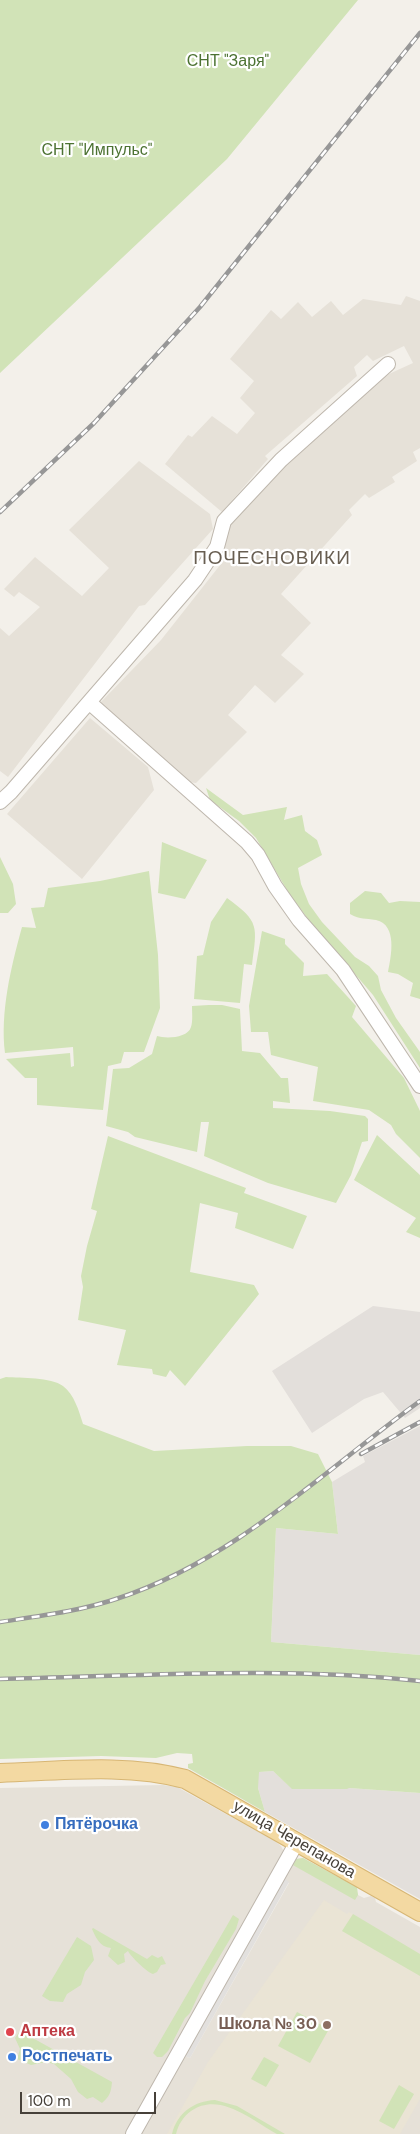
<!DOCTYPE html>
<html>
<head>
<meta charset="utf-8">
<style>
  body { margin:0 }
  #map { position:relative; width:420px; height:2134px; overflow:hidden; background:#f3f0ea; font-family:"DM Sans",sans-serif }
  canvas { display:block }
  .scale { position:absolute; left:20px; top:2092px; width:136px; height:22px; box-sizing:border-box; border:2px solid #464039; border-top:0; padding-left:6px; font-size:15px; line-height:18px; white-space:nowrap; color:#464039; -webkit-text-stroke:4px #fff; paint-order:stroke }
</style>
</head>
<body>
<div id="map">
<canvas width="420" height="2134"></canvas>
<div class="scale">100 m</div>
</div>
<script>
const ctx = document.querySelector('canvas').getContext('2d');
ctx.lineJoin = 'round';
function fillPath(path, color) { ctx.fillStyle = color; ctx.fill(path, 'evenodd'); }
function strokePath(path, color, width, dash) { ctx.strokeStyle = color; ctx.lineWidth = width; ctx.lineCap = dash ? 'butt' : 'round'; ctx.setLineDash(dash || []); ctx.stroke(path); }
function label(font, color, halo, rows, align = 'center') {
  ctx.font = font + ' "DM Sans",sans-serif'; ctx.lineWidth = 4.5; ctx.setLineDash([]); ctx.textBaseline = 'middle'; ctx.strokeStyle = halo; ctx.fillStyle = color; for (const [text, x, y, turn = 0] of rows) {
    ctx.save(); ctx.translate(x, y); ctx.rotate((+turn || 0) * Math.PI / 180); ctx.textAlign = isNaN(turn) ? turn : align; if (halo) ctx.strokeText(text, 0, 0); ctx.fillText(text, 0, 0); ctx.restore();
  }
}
fillPath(new Path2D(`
  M406,296L420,301V448L413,452L417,461L392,477L395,482L369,498L365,494L349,510L352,515L281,594L311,623L281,655L304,674L275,703L255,685L228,715L247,732L196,783L188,782L100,703L161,640L228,555L224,545L227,524L300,449L375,384L389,374L413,363L404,346L373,361L367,355L354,367L357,376L265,456L268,459L222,512L165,464L188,435L192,437L212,416L237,434L255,413L240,398L254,381L230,359L271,310L281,319L298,302L312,317L331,301L343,315L363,299L401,305Z
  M139,461L210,514L213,529L145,605L139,606L8,777L0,771V628L9,636L40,607L19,592L14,597L4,589L35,557L82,596L109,568L69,530Z
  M90,718L148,767L154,790L82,879L7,814Z
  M163,1785L177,1787L275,1841L281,1846L284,1852L259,1899L256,1900L165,2065L158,2073L159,2077L128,2132L125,2134H0V1788Z
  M303,1858L355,1887L358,1895L364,1898L371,1896L375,1898L376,1902L420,1927V2134H138L184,2056L190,2058L289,1883L284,1880V1876L296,1859Z`), '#e6e1d8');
fillPath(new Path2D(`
  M373,1306L420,1312V1408L405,1418L383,1392L364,1399L312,1433L272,1371Z
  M420,1426V1655L271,1642L276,1528L338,1534L332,1482L365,1462L363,1456Z
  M273,1771L293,1789L349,1788L420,1793V1899L265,1812L258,1788V1772Z`), '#e3dfdb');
fillPath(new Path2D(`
  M324,1900L347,1914L349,1912L420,1954V2099L400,2134H167L208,2062Z`), '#eae4d5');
fillPath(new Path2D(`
  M0,0H358L227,159L0,373Z
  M206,788L243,815L287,807L284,820L302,815L305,831L317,840L322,855L298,868L301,884L309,904L322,922L355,957L369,966L378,976L381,990L396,1018L420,1052V1068L373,995L312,924L290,895L256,838L239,821L210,800Z
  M162,842L207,860L185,899L158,893Z
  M0,857L13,884L16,904L8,913H0Z
  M149,871L158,955L160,1008L144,1052H124L121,1063L108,1066L103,1110L37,1105V1078H25L6,1059L70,1053L71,1067L74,1066L73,1047L5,1053C0,1012 11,967 22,927L36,928L31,908L44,907L48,888L100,881Z
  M365,891L381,893L389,903L400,901L420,902V999L410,996L413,983L398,974L388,972C391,957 398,925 376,920C365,918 361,920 350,914V903Z
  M227,898C260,922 257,926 252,965L244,964L240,1003L194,999L197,956L203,955L211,922Z
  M262,931L285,939V944L304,963L303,976L327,974L356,1006L352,1017L404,1078L420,1111V1158L396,1134L391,1125L369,1110L313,1101L318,1067L271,1055L268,1032H251L249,1006Z
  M209,1005H222L240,1009L242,1051L260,1053L281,1078H288L290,1103L273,1101V1108L330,1111L365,1116L368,1119V1141L362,1142L351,1175L336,1203L268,1183L204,1156L209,1122H201L197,1152L135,1137L128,1132L106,1126L113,1069L129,1068L152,1054L157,1036C166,1039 188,1038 191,1027C193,1021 192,1013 192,1006Z
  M377,1135L420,1175V1238L406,1232L416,1218L354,1180Z
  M108,1136L246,1188L244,1193L307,1216L293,1249L235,1228L238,1213L200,1203L190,1272L254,1285L259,1294L185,1386L170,1370L166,1377L153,1374L152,1369L117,1365L126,1330L78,1320L83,1287L81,1276L87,1246L97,1211L91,1209Z
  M6,1377C21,1378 51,1377 63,1386C74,1394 79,1411 83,1424L154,1451L247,1446H291L318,1454L332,1482L338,1534L276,1528L271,1642L420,1655V1793L349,1788L347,1789H292L273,1771L259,1772L258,1788L265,1812L188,1768V1764L193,1763L192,1754L177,1753L156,1758L101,1756L0,1759V1379Z
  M303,1858L357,1887L358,1895L355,1900L291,1864L296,1859Z
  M353,1914L420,1954V1976L342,1931Z
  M233,1915L239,1919L236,1929L205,1981L190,2013L185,2018L168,2051L162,2057H157L153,2053Z
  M93,1928L147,1959L152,1955L158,1958L162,1956L166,1964L161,1965L157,1972L153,1974C147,1972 131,1957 128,1951L124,1954L125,1962L118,1965L108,1956L111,1948C100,1947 96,1938 92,1929Z
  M77,1937L91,1946L94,1960L85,1972L81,1985L67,1994L63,2002L50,2001L42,1996Z
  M297,2012L329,2029L310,2063L278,2046Z
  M20,2031L112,2082C111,2092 110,2096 102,2103L93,2097L87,2099L78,2092L71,2079L54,2064L46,2062L31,2065L17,2059L20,2049L15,2038Z
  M264,2057L279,2065L266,2087L251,2079Z
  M399,2085L414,2094L394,2129L379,2121Z
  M215,2100L237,2106L285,2134H277C252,2120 219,2091 191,2111C183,2117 178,2125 176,2134H172C177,2113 194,2101 215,2100Z`), '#d1e3b7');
fillPath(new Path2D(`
  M284,1878L289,1882L190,2058L184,2056Z`), '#e2e0de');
const minor = new Path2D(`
  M90,703L247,842L258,855L275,886L299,920L343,970L420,1086
  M0,802L11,792L195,580L217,547L224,521L281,460L388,364
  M133,2134L297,1842`);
const major = new Path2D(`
  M0,1773C60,1771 127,1763 185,1779L420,1912`);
strokePath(minor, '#beb7ad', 16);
strokePath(major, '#d7b674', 20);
strokePath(minor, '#fff', 14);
strokePath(major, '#f3d9a2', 18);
const rail = new Path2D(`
  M0,512L94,423L200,307L420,33
  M361,1454L420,1422
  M0,1622C40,1616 81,1611 119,1598C236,1559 322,1472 420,1401
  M0,1679C140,1676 281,1666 420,1681`);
strokePath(rail, '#979797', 4.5);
strokePath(rail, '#fff', 2.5, [8]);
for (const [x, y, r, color] of [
  [45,1825,5,"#3f7fe0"],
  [327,2025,5,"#8d6e63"],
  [10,2032,5,"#e0444e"],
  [12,2057,5,"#3f7fe0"]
]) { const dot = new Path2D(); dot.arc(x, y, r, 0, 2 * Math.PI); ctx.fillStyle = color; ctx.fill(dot); strokePath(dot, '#fff', 2); }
label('16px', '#4c7232', '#fff', [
  ["СНТ \"Заря\"",228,62],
  ["СНТ \"Импульс\"",97,151]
]);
label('bold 16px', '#366cbe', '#fff', [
  ["Пятёрочка",55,1825],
  ["Ростпечать",22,2057]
], 'left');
label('16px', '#464039', '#fff', [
  ["улица Черепанова",294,1840,30]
]);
label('bold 16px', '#785e54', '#fff', [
  ["Школа № 30",317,2025]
], 'right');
label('bold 16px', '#be3a42', '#fff', [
  ["Аптека",20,2032]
], 'left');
ctx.letterSpacing = '1px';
label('19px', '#685e51', '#fff', [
  ["ПОЧЕСНОВИКИ",272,559]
]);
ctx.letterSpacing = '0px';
</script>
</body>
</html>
